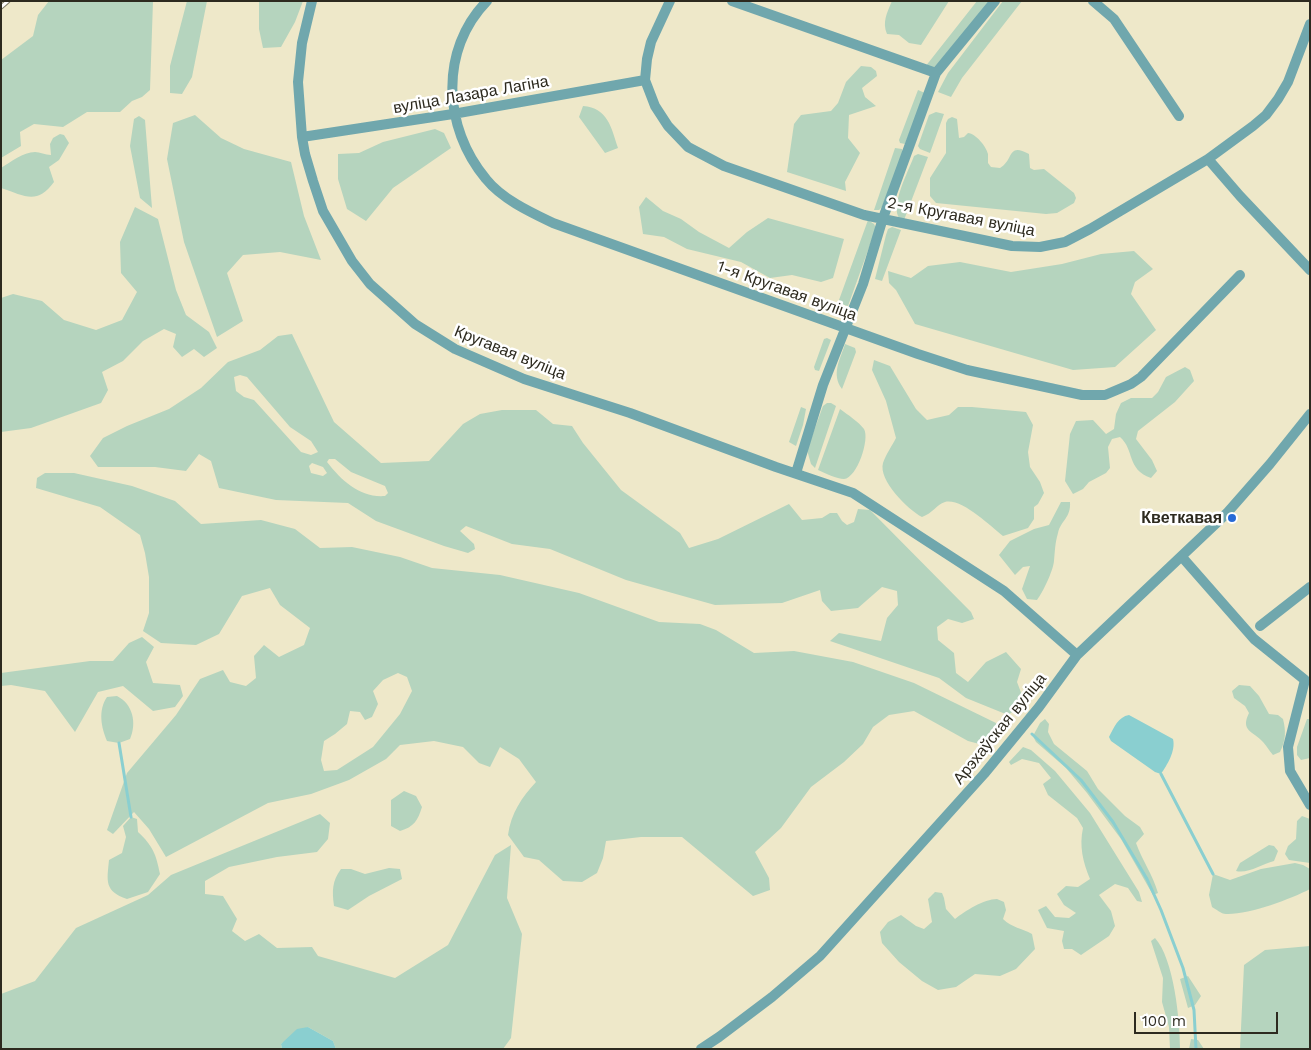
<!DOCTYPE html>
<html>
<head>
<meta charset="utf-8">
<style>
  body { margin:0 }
  #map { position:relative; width:1311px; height:1050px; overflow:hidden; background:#eee8c9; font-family:"Work Sans",sans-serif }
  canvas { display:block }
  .frame { position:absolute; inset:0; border:2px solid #2d2a1f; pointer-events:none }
  .scale { position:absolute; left:1134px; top:1012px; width:144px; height:22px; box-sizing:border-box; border:2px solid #2d2a1f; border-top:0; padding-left:6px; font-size:15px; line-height:18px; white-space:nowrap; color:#2d2a1f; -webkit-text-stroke:4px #fff; paint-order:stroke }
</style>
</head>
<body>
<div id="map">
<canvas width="1311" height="1050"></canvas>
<div class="frame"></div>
<div class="scale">100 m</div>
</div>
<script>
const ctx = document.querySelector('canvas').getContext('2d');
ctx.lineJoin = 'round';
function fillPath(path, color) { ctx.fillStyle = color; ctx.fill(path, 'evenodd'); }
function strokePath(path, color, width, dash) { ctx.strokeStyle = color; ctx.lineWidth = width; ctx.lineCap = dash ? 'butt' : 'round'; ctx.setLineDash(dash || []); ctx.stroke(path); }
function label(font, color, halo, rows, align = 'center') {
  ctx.font = font + ' "Work Sans",sans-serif'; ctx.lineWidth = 5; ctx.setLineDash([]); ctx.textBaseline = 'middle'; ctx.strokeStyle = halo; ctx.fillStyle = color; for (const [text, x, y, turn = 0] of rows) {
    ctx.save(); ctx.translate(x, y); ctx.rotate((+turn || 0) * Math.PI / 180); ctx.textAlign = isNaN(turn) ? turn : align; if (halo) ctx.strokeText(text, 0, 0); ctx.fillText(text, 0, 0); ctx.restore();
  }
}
fillPath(new Path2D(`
  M49,1H153L150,90L142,97L132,101L120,112H87L63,127L34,124L20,132L21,146L1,158V60L33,36L38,15Z
  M187,1H207L192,77L182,94L170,93V66Z
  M259,1H303L295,22L281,47L263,48L259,29Z
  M892,1H949L921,45L909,43L899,35L887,34C882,22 887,13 892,1Z
  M977,1H990L933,69L925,67Z
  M1003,1H1022L962,78L951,97L938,92L948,73Z
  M861,66L871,67L876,71L877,76L862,88L865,97L876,106L849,115L848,138L860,153L845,182L846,191L787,172L794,124L801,115L831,111L838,103L846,82Z
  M918,90L925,93L905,144L900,143L899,140Z
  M583,106C608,108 611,127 618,148L605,153L579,117Z
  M936,112L944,114L930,153L920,149L918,146L929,115Z
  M195,115L221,138L244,149L291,162L304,216L321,260L280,252L243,255L227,273L243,321L217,337L184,242L167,159L173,123Z
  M139,116L145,120L152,208L140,198L130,146L134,119Z
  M952,117L957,119L959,138L964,137L968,133C976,134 986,146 988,154C988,157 988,160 988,163L991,167L1000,168C1014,160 1007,142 1029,154L1030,168L1034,170L1044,169L1074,193L1076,198L1074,203L1057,213L1046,214L936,203L930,196V178L946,153V123L948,119Z
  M435,129L444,133L451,148L393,188L366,221L347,209L338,179V154L359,153L383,142Z
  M60,134L64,135L69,143L59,160L49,167L54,182C37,205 25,196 1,188V168C11,162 23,152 35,152C40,152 45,155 51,155L50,144L53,138Z
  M895,148L902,149L903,153L882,207L879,210H874Z
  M918,154L928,157L904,220L900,219C889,207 909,170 914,156Z
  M646,197L663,211L681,219L699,232L729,248L747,232L768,218L844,239L833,278L821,282L792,275L770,278L741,262L687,249L664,237L643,234L639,207Z
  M135,207L158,219L176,290L186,315L209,332L217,348L204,357L194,349L182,357L173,347L176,334L164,329L143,341L123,361L102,372L108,390L101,403L31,428L1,432V298L13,294L42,301L64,320L96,330L122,320L137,292L121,273L120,242Z
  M868,220L874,224L876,228L848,306L841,304L839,300Z
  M892,227L901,230L882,281L875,279L886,235L888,229Z
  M1134,251L1153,269L1135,282L1131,294L1156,330L1115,367L1073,370L915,324L896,290L889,283L888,271L911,278L928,266L960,262L1011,272L1062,264L1101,254Z
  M292,334L334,422L381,463L429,461L463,424L480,414L502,410H536L553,424L572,426L583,443L621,490L680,533L689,548L718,539L789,504L802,520L822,518L830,513H837L842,521L847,525L854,522L858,509L870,510L971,612L974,619L962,623L948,619L937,627L938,640L954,653L956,673L968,682L986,662L1006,652L1021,669L1017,682L1025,703L1008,715L966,698L939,678L830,641L839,633L881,641L887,618L898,605L897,591L882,587L858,608L831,611L822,601L820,590L782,603L715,605L626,580L550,549L512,544L466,526L460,531L474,544L475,549L468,553L444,546L376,521L348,503L276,500L219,488L211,461L199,454L186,471L155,467H98L90,456L103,438L127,426L169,409L201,388L228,362L260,350L278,336ZM240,375L247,377L290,427L311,441L318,452L311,455L301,452L254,400L244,397L236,391L234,377ZM329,459H335L351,472L385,486L388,493L385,496C360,498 342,481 327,462ZM312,463L323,467L327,473L323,476L311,473L309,466Z
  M827,338L831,340L819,371L815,370L814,367L824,339Z
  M845,344L855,348L856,352L842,389C831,374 840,360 845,344Z
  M874,360L890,366L916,409L927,420L949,415L958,407H972L1026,412L1033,425L1028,452L1030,467L1040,482L1044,493L1038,504L1034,507V519L1028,528L1003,536C990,526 962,498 945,502C936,505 933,513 922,517C908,510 878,480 883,463C886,454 892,446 896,438L886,401L872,370Z
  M1185,367L1190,370L1194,381L1175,402L1138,431L1136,439L1152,460L1157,471L1151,478C1126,469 1135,450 1120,437L1112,439L1108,447L1110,468L1106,473L1089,482L1083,489L1073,494L1065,481L1070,434L1076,421L1093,420L1106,434L1114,429L1116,414L1121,403L1131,398H1152L1158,392L1166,377Z
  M827,403H831L836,406L815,468L811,464L807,450L823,406Z
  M801,407L806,409L803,425L796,446L789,442Z
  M840,409C848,415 859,422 864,429C870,439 857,478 844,479C837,479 825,473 818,470Z
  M45,473H74L132,486L175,501L201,524L261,520L295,529L320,548L352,547L400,557L432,568L500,575L579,593L659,622L700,624L716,630L754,653L794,651L853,662L914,683L996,723L1001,732L987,746L968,741L914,711L889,715L873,727L863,744L844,762L811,787L781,828L755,852L769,878L770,890L753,896L682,837H641L606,841L603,858L597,873L582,882L563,881L539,860L524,857L508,835C511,813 522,797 536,782L519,759L500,747L490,767L479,763L463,747L434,741L400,745L386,759L349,780L311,794L268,803L166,857L149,829L134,812L113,834L107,830L127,773L176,715L200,679L223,670L230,682L246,686L256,678L254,656L264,645L279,657L304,645L310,628L280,605L270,588L242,596L219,634L196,645L161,643L143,631L149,613V577L145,553L140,535L100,507L36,488L37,478ZM398,673L407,677L412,691L400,714L373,747L337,770L324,771L321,760L324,741L335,734L347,724L350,711L360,712L365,720L372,717L378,704L373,691L383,680Z
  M1061,502H1070C1071,518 1061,520 1058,533C1055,543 1055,551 1054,561C1053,571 1043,592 1037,600L1027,599L1022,589L1030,566L1023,567L1015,575L999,555L1010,541L1034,529L1049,525Z
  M142,637L154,647L146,662L153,683L180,685L183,696L175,707L153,711L123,686L98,692L75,732L45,691L11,685L1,686V673L90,661H113L129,643Z
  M1239,685L1250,686L1259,696L1269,714L1278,715L1283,719C1286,731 1286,740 1280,752L1273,755C1269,751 1267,746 1263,742C1253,731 1240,731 1249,713L1245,706L1234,698L1232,691Z
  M117,696C133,704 137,723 130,739L119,743L107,741C101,727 98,710 107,697Z
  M1045,719L1049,724L1048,732L1054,744L1087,771L1098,789L1125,816L1140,827L1144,834L1136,843C1142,860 1153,875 1158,893L1153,895L1121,839L1087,793L1066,768L1036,742L1033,736L1040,723Z
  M1307,719H1310V758L1301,760L1297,755V747Z
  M1023,747L1031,750L1055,771L1090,813L1139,892L1142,902L1137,901L1128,888L1115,884L1099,895L1111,911L1115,926L1109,936L1081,955L1072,949H1064L1062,941L1064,931L1047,928L1038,910L1046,906L1055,917L1069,918L1076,913L1064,905L1057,894L1066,886L1078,887L1090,879C1083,862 1079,846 1083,828L1077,818L1048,795L1043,784L1051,778L1039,763L1022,759L1011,765L1009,762Z
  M404,791L416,796L422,807C418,820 414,827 400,831L391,826V800Z
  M320,814L330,823L328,839L317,852L277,857L229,867L205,881V894L223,896L237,919L232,931L245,941L259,934L277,948L312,947L318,956L395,978L448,945L495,855L511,845L507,898L522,934L511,1038L503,1049H336L333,1041L308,1027L281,1044L282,1049H1V994L35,981L76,928L148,895L171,875Z
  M1302,816L1310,819V863L1289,860L1285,854L1288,846L1296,839L1297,821Z
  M131,817L137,819L138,832C153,846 156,854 160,874L148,892L127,899C104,891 107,881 109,860L122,853L126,837L123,826Z
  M1269,845L1274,846L1278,851L1274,861C1262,864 1248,874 1236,871L1240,863Z
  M1295,863L1303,865L1310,869V889C1291,899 1248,915 1226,914C1221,914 1216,909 1212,907L1209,895L1213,874L1230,880L1261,869Z
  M389,868L400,869L402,879L369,896L348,910L334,906C332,891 332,881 341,869H351L365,874Z
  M935,892L942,893L944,898L946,909L955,919C965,911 984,899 997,899C999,900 1002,901 1004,902L1006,910L1003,919C1012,928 1022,928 1032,934L1035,949L1016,969L1000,976L975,974L956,987L938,990L922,981L899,962L882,943L880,932L888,922L901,915L916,926L924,929L932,922L928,899Z
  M1155,938C1174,959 1180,1020 1180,1049H1170L1169,1027L1162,1002L1163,978L1151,941Z
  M1310,946V1049H1240L1244,965L1265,950Z
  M1188,976L1201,996L1195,1005L1188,1008L1180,979Z
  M1191,1039L1198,1040L1204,1049H1189Z`), '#b5d4be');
fillPath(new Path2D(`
  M1129,715L1173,739C1176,751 1167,765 1161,774L1155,772L1111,741L1109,737C1114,727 1118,717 1129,715Z
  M308,1027L333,1041L336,1049H282L281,1044L297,1029Z`), '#8acfd0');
strokePath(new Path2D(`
  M1032,734L1081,780L1113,822L1147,879L1161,910L1183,968L1194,1010L1196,1049
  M119,743L131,817
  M1161,774L1213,874`), '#8acfd0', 3);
strokePath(new Path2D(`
  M312,1L302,43L298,82L302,137L305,154L313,181L323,211L352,261L370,284L415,324L455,349L524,379L630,413L776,467L853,493L1004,591L1077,655
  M487,1C439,50 443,128 486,179C502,199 530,212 553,223L918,354L967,370L1082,395H1105L1131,384L1141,377L1240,275
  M670,1L651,42L647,59L645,80L655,106L668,126L688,147L724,166L864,215L1012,246L1040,247L1065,242L1090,229L1208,159L1253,126L1266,115L1278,99L1288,82L1310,24
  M732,1L936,73
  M1093,1L1114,19L1179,116
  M302,137L453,114L645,80
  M1208,159L1240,196L1310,270
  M796,473L823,385L863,284L883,218L936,73L995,1
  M1182,557L1254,639L1305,680L1288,747L1290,771L1310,805
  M1260,626L1310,587
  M701,1049L719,1037L772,997L820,956L984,774L1039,707L1077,655L1227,513L1270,464L1310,414`), '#70a7ad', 10);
const rail = new Path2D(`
  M1,7L8,1`);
strokePath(rail, '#827e6a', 5);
strokePath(rail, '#fff', 3, [9]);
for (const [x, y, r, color] of [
  [1232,518,5,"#266ad6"]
]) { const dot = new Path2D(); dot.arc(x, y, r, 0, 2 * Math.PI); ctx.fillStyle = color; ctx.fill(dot); strokePath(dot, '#fff', 2); }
label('16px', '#2d2a1f', '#fff', [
  ["вуліца Лазара Лагіна",471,95,-10],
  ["2-я Кругавая вуліца",961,217,11],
  ["1-я Кругавая вуліца",787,291,20],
  ["Кругавая вуліца",510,353,22],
  ["Арэхаўская вуліца",1000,729,-51]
]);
label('bold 16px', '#2d2a1f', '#fff', [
  ["Кветкавая",1222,518]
], 'right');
</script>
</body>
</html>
